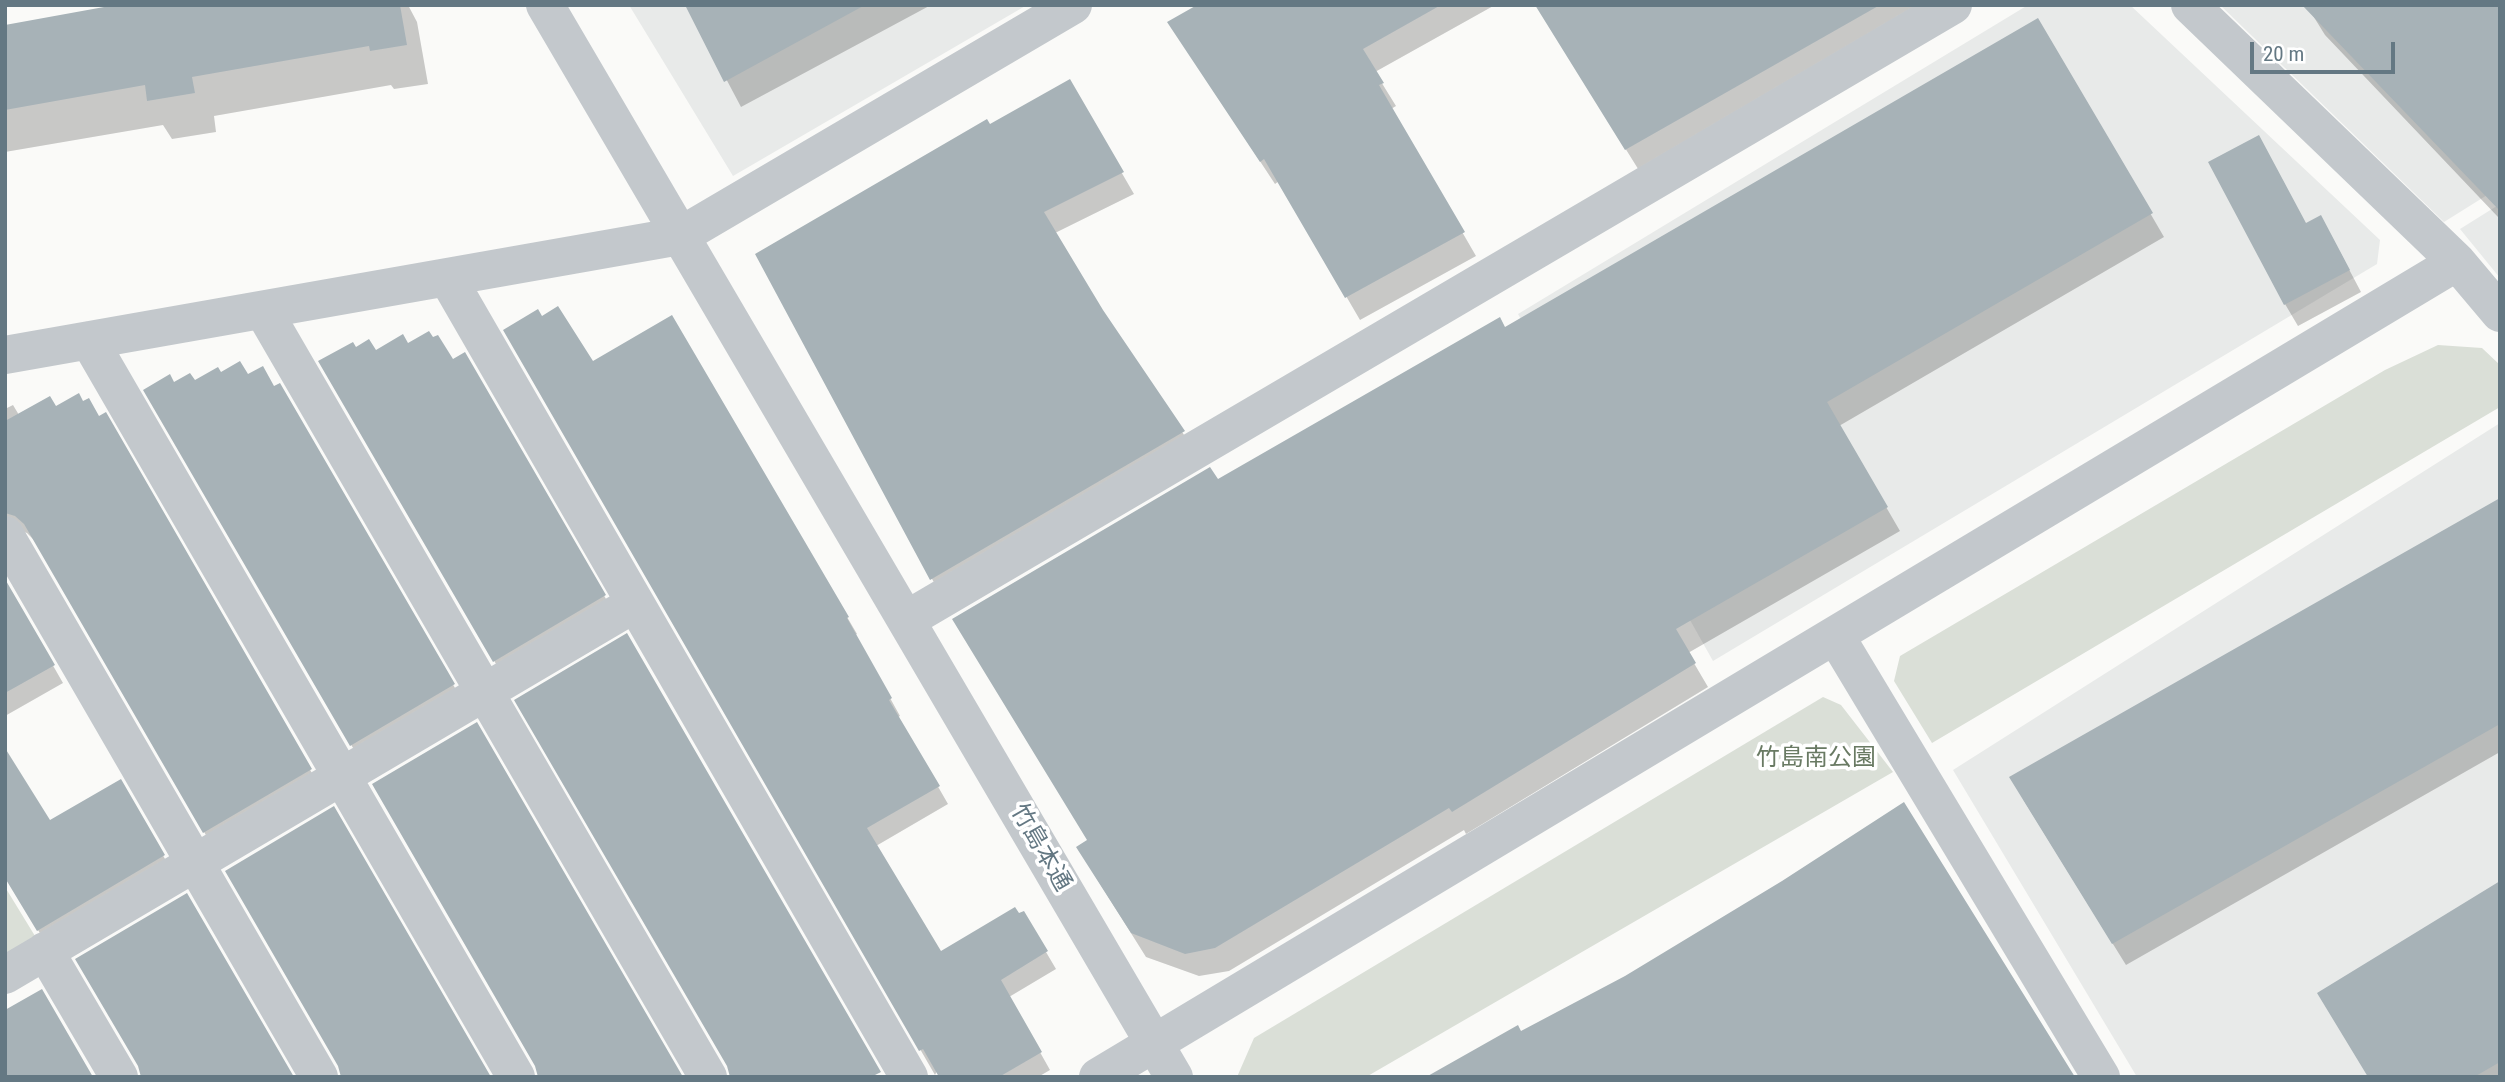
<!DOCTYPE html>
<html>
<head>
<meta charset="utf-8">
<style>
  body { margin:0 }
  #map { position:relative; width:2505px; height:1082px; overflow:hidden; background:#fafaf8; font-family:"Roboto Condensed",sans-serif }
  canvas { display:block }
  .frame { position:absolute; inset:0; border:7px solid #647883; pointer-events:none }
  .scale { position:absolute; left:2250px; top:42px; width:145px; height:32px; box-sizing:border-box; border:4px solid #647883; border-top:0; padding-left:9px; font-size:21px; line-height:24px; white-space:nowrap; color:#647883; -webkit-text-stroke:5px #fff; paint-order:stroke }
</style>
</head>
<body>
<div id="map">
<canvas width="2505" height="1082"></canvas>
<div class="frame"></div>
<div class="scale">20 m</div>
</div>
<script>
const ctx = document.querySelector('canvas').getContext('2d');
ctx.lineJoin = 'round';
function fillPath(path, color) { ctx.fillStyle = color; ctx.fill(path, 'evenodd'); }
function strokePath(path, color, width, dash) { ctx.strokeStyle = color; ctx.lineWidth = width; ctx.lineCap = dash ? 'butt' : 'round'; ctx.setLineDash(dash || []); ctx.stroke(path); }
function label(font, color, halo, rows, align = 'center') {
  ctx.font = font + ' "Roboto Condensed","Noto Sans JP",sans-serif'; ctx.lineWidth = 7; ctx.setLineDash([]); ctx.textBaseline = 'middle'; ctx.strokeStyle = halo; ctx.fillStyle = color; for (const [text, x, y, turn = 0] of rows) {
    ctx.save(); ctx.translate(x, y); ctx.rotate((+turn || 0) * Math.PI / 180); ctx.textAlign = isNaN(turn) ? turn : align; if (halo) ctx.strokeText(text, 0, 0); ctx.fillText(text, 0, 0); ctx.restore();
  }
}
fillPath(new Path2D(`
  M629,5H1027L733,176Z
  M2028,5H2130L2380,240L2377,264L1713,661L1518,314Z
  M2220,5H2500V187L2444,222Z
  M2500,204V278L2460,229Z
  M2500,423V1077H2137L1953,770Z`), '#e8eae9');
fillPath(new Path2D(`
  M2438,345L2482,348L2500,365V407L1932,743L1894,681L1900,656L2385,370Z
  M1823,697L1841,705L1893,772L1366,1077H1237L1254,1038Z
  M5,887L35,936L5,954Z`), '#dadfd7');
fillPath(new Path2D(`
  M125,5H408L417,22L428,84L394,89L391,85L214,116L216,132L172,139L163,125L5,152V26Z
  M687,5H931L741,107Z
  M1201,5H1495L1375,72L1396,106L1391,109L1476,256L1360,320L1279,181L1275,184L1169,23Z
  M1536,5H1932L1640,172Z
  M2500,5V216L2498,217L2325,35L2312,14Z
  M2038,20L2164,237L1839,426L1900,531L1688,653L1708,687L1466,834L1464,830L1229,971L1199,976L1146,957L1092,871L1089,841L1218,481L1505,329Z
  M1069,82L1134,194L1055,233L1102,311L1196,453L944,601L757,255Z
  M2306,225L2333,239L2361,292L2298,326L2285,304Z
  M671,317L857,634L855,635L900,716L898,717L948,804L876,846L940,953L1023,913L1056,969L1009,997L1050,1070L1038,1077H941L937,1071L935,1075L505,330L592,363Z
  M408,345L452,361L464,354L613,611L503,676L321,362L356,349L375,352Z
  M221,374L247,376L274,389L279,385L462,700L360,760L146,391L194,383Z
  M13,405L19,415L56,408L99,418L105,415L320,787L214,849L36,542L27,533L17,530L5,533V409Z
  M2500,500V752L2126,965L2023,799Z
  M5,582L63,683L5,716Z
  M120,781L172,871L47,945L5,875L50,822Z
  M2500,883V1077H2370Z`), '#0003');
fillPath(new Path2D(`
  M115,5H400L407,45L370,51L369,46L192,77L195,93L147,101L145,85L5,110V25Z
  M685,5H865L724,82Z
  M1197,5H1441L1363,49L1384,83L1379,85L1465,232L1345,298L1264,159L1260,162L1167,22Z
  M1535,5H1880L1625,150Z
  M2302,5H2500V211Z
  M2038,18L2153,213L1827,402L1888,507L1676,629L1696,663L1452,812L1449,808L1215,948L1185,954L1131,933L1076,847L1087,840L952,619L1210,467L1218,479L1500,317L1505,327Z
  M1070,79L1124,172L1044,212L1103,310L1185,431L930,580L755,254L987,119L990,124Z
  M2259,135L2306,223L2321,215L2350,270L2284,305L2208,162Z
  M558,306L593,361L672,315L849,617L847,618L892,698L889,700L940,786L867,828L941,951L1015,907L1019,913L1024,911L1048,951L1001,980L1042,1052L999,1077H939L923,1049L919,1051L503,330L538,309L542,316Z
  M429,331L433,337L438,335L453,359L465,352L606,595L493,662L318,361L353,342L356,347L369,339L376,350L403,334L408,343Z
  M240,361L248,374L263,366L274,386L280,383L455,684L350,746L143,390L170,374L174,382L190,373L195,380L218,367L221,372Z
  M79,393L83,401L89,398L99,416L106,412L312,769L203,833L24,524L15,516L5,513V421L50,396L56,406Z
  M2500,498V724L2112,944L2009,777Z
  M5,579L55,665L5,693Z
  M627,633L881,1072L871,1077H730L727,1066L514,700Z
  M477,722L683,1077H538L535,1066L372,784Z
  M5,748L50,820L121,779L165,855L37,931L5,878Z
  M1904,802L2075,1077H1426L1518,1025L1521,1031L1625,976L1782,881Z
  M334,806L491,1077H341L338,1066L225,871Z
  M2500,881V1062L2474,1077H2368L2317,993Z
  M187,893L294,1077H141L138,1066L75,959Z
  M42,989L93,1077H5V1010Z`), '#a7b2b7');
strokePath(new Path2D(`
  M545,5L1174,1077
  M2190,5L2457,262L2500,313
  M447,277L909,1077
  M263,310L708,1077
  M89,340L516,1077
  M5,355L680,236L1073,5
  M5,535L319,1077
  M906,620L1953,5
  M1835,635L2101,1077
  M45,951L119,1077
  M5,975L634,604
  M1098,1077L2457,262`), '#c3c8cc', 38);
label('24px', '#697a63', '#fff', [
  ["竹島南公園",1816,759]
]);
label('24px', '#647883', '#fff', [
  ["竹島本通",1040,848,60]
]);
</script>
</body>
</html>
